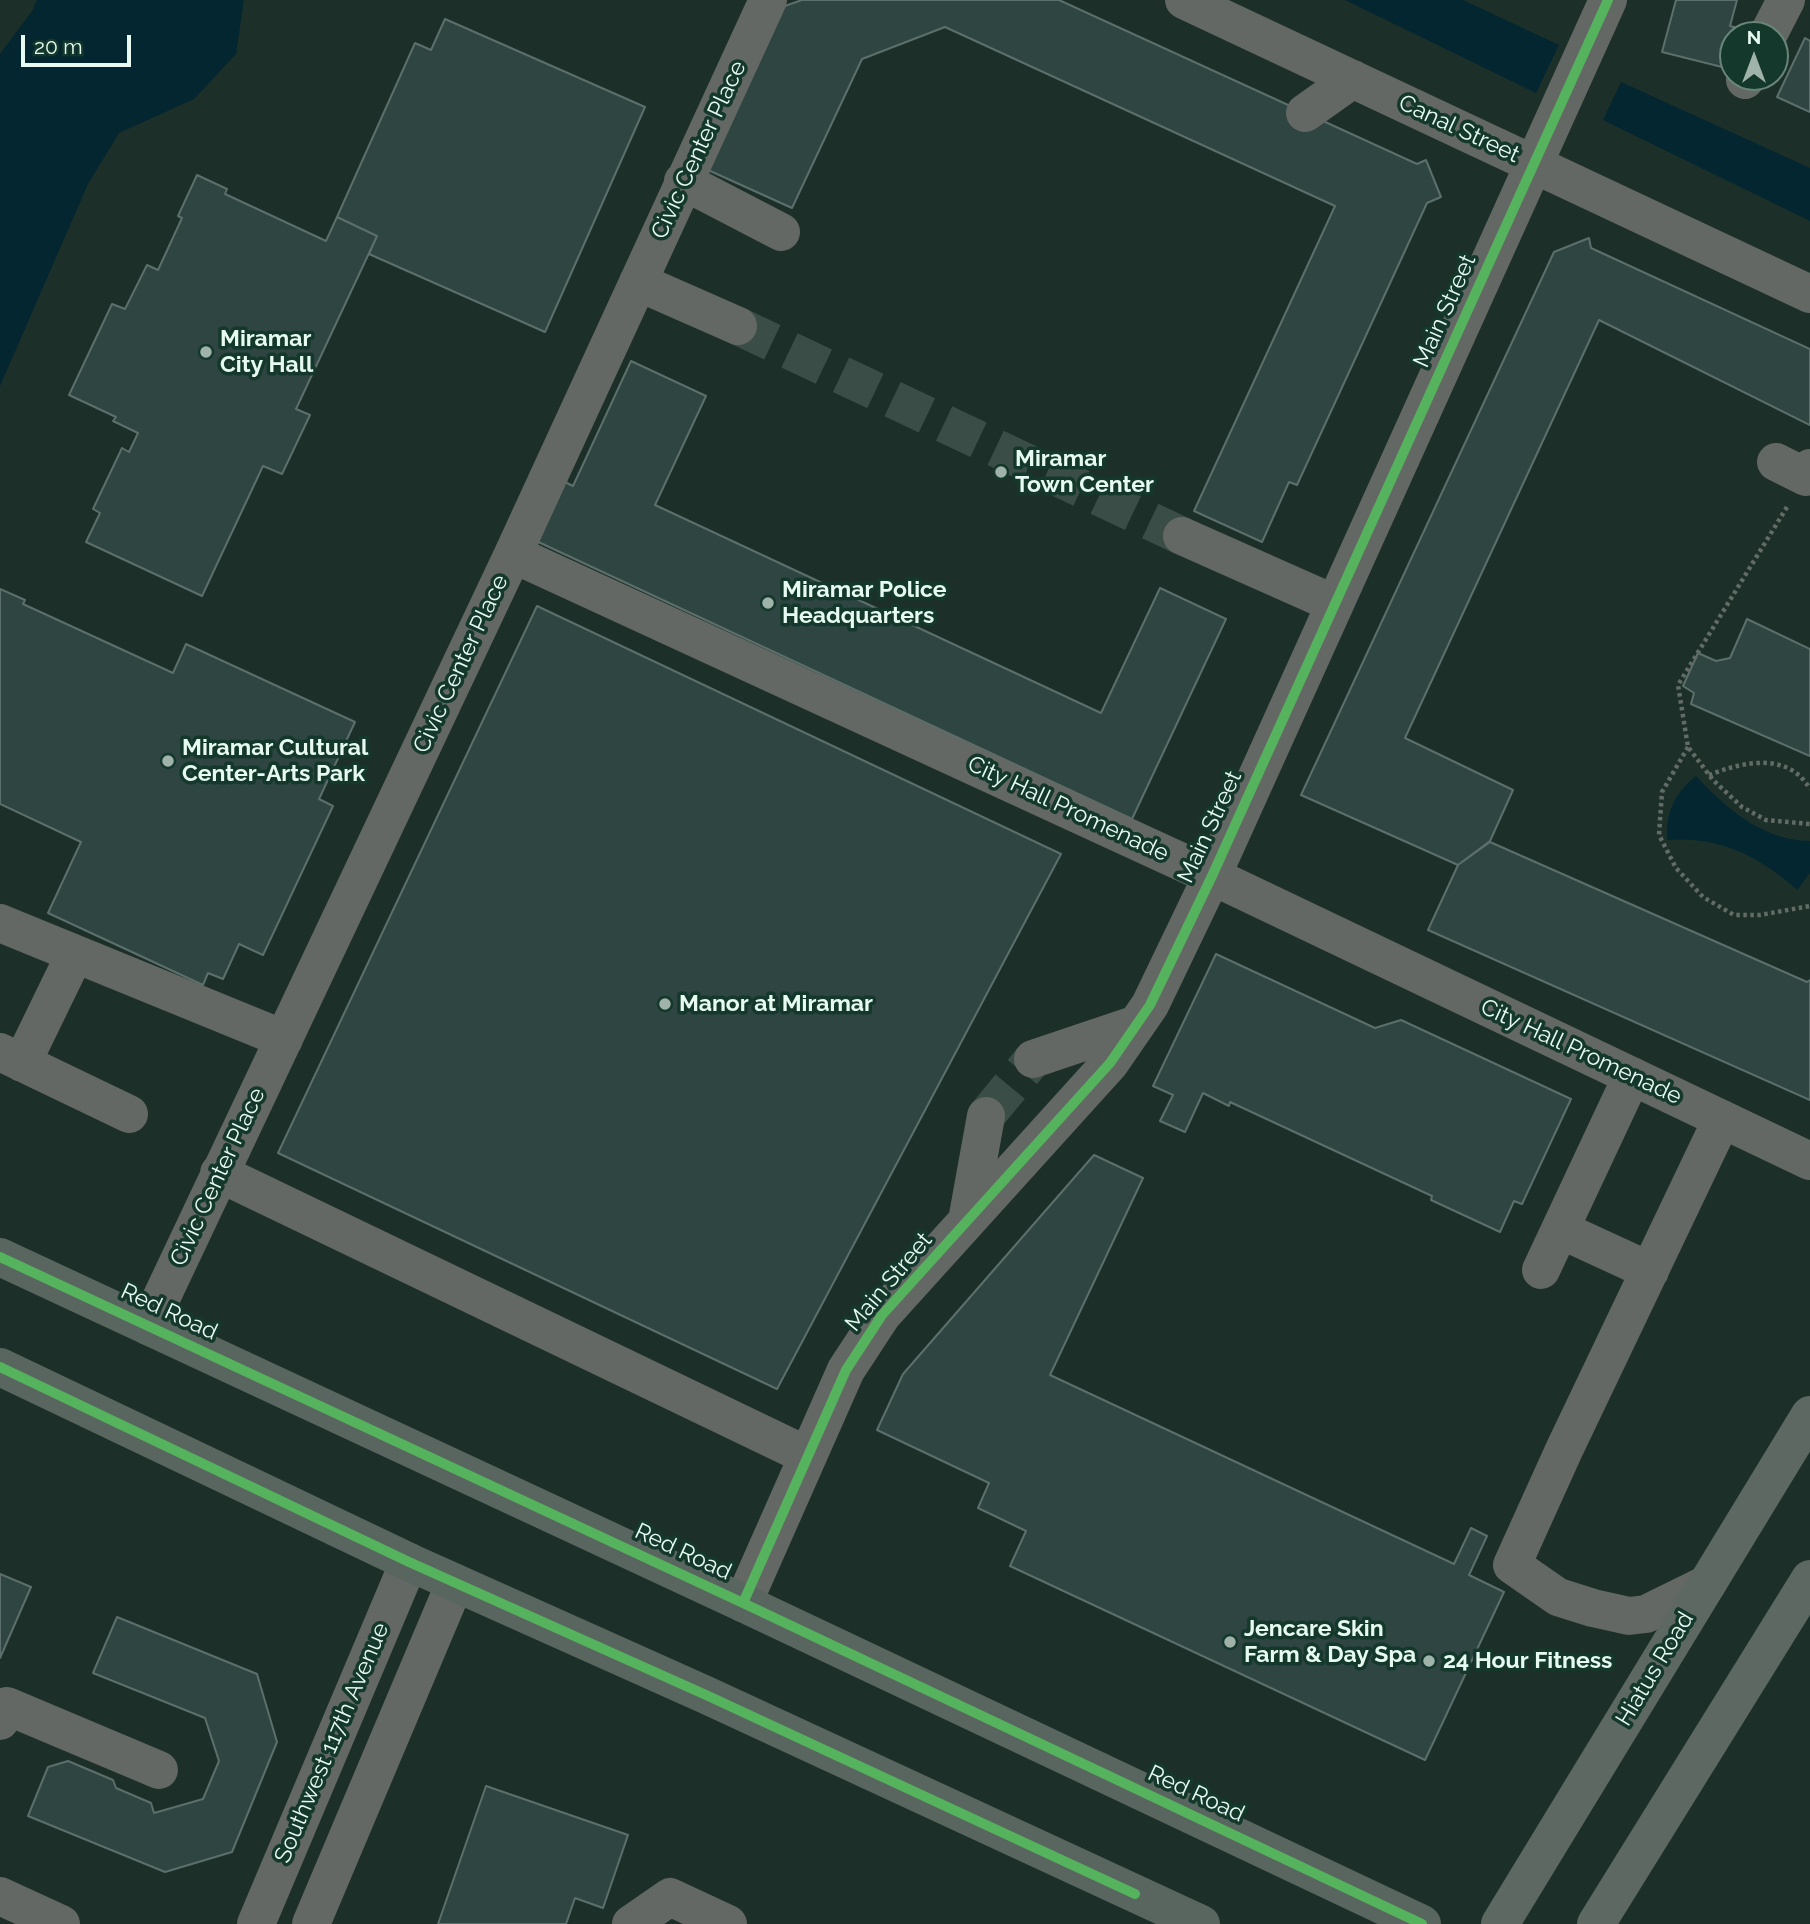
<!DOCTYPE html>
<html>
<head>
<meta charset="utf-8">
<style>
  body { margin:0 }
  #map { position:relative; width:1810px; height:1924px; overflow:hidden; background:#1c3029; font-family:Raleway,sans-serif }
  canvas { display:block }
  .north { position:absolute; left:1719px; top:21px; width:70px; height:70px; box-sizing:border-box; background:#14382b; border:2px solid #68867a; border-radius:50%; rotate:0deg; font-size:19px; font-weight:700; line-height:28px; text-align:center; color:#e6faf1 }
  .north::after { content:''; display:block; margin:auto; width:24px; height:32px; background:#9fb3ab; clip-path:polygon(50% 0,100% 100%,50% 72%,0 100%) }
  .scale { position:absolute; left:21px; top:35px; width:110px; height:32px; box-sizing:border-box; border:4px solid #e6faf1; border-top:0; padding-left:9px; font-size:21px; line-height:24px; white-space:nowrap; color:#e6faf1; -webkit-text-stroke:5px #14382b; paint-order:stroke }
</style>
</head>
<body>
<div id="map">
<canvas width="1810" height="1924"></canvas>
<div class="north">N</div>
<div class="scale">20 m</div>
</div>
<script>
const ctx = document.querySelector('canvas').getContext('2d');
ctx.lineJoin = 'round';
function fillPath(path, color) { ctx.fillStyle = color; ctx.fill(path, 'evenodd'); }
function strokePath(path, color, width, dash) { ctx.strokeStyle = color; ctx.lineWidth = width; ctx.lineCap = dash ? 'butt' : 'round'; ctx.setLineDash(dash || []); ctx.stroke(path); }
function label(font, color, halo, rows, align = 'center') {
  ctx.font = font + ' Raleway,sans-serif'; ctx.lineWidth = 7; ctx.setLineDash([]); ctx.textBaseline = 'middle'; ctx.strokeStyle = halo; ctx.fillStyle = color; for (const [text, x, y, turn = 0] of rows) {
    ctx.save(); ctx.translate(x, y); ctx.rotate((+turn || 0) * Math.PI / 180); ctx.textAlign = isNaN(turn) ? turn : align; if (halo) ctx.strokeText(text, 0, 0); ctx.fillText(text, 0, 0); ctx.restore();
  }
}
fillPath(new Path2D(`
  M37,0H244L236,54L194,99L119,133L88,184L0,386V54L32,11Z
  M1345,0H1463L1559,45L1536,93Z
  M1621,82L1810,168V221L1603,120Z
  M1696,776C1726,808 1763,841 1810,841V873L1797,890C1760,856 1718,836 1667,840C1666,813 1674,793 1696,776Z`), '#032630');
const building = new Path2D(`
  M802,0H1059L1417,164L1426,160L1441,197L1427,203L1297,485L1289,482L1262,542L1194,511L1335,206L945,27L862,59L792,208L708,170L782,7Z
  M1676,0H1737L1730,26L1734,27L1722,67L1662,52Z
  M445,19L645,107L545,332L369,254L377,236L337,217L415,43L431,50Z
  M1805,38L1810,41V112L1777,97Z
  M197,175L227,189L225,194L326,241L337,217L377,236L296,409L310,415L282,474L263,466L202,596L86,542L100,513L93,509L122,448L129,452L138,433L113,421L116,417L69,395L112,304L125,309L147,265L158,270L182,218L178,216Z
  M1589,238L1591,248L1810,349V425L1599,320L1405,738L1513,790L1490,841L1458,865L1301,795L1554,252Z
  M631,361L706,396L655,505L1101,713L1160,588L1226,619L1132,819L532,539L561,480L573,486Z
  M0,589L25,600L23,604L173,673L186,644L355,722L319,799L333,806L263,955L239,944L223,979L208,973L203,985L48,913L81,842L0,804Z
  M537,606L1061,854L777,1389L278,1153Z
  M1747,619L1810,649V756L1691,704L1694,693L1683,686L1698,653L1716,661L1730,658Z
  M1490,842L1807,982L1810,980V1100L1428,930L1458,865Z
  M1216,954L1375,1028L1401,1020L1571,1099L1522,1204L1514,1201L1500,1232L1431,1200L1432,1196L1230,1102L1229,1106L1203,1093L1185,1132L1160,1121L1173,1095L1153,1086Z
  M1094,1155L1143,1178L1050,1375L1454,1564L1471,1528L1487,1536L1469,1575L1504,1592L1425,1760L1010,1566L1026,1531L978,1508L989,1483L877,1430L903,1374Z
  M0,1574L31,1587L0,1658Z
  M117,1617L257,1674L277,1742L232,1852L165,1872L28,1816L48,1767L68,1761L113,1780L116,1788L151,1803L154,1813L203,1799L219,1761L205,1718L93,1673Z
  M486,1786L628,1835L603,1908L575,1898L566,1924H438Z`);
fillPath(building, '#2e4542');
strokePath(building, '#5d6f6b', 2);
strokePath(new Path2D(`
  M738,326L1182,536
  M986,1116L1033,1059`), '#3a4e47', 38, [38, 19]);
strokePath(new Path2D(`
  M1787,507L1678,685L1688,747L1713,780L1742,807L1766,820L1810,824
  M1688,747L1662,792L1659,835L1676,868L1703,897L1734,915H1760L1810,906
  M1709,775C1742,762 1788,751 1810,789`), '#636b66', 4.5, [3.5, 3.5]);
strokePath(new Path2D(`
  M1184,0L1810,294
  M1768,35L1786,0
  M1745,80L1747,77
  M1305,113L1353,79
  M683,181L781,232
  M638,282L738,326
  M1776,462L1806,477L1810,468
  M1182,536L1335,604
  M513,554L1212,876L1810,1161
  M0,923L284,1039
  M0,1052L129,1114
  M1033,1059L1137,1024
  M22,1063L75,954
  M219,1173L808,1456
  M967,1221L986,1116
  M1561,1230L1650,1271
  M1541,1270L1632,1076
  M148,1326L513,554L768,0
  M1707,1584L1646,1614L1629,1616L1593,1608L1558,1597L1512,1565L1564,1450L1722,1119
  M743,1603L846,1370L882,1315L1110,1063L1150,1005L1212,876L1608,0
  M0,1721L7,1706L159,1770
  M0,1896L61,1924
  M256,1924L409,1562
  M311,1924L455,1583
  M631,1924L670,1897L728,1924`), '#636864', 38);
strokePath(new Path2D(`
  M1500,1924L1810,1415
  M1596,1924L1810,1579`), '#5e6862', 38);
strokePath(new Path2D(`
  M0,1257L743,1603L1422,1924
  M0,1367L409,1562L706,1695L1201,1924`), '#59665f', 38);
strokePath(new Path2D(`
  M0,1257L743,1603L1422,1924
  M0,1367L409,1562L706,1695L1135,1894
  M743,1603L846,1370L882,1315L1110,1063L1150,1005L1212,876L1608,0`), '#56b35d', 10);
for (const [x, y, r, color] of [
  [206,352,7,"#9fb3ab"],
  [1001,472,7,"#9fb3ab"],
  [768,603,7,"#9fb3ab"],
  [168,761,7,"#9fb3ab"],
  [665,1004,7,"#9fb3ab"],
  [1230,1642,7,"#9fb3ab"],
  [1429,1661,7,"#9fb3ab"]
]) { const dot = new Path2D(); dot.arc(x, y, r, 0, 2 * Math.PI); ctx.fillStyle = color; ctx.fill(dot); strokePath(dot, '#14382b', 2.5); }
label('23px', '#e6faf1', '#14382b', [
  ["Canal Street",1459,129,25],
  ["Civic Center Place",699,150,-65],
  ["Main Street",1445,311,-66],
  ["Civic Center Place",461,664,-65],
  ["City Hall Promenade",1068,809,25],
  ["Main Street",1210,827,-65],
  ["City Hall Promenade",1581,1052,25],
  ["Civic Center Place",218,1177,-65],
  ["Main Street",889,1282,-50],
  ["Red Road",169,1312,25],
  ["Red Road",683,1552,25],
  ["Hiatus Road",1655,1669,-59],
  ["Southwest 117th Avenue",332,1743,-67],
  ["Red Road",1196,1794,25]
]);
label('bold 23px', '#e6faf1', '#14382b', [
  ["Miramar",220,339],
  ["City Hall",220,365],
  ["Miramar",1015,459],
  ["Town Center",1015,485],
  ["Miramar Police",782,590],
  ["Headquarters",782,616],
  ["Miramar Cultural",182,748],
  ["Center-Arts Park",182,774],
  ["Manor at Miramar",679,1004],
  ["Jencare Skin",1244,1629],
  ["Farm & Day Spa",1244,1655],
  ["24 Hour Fitness",1443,1661]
], 'left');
</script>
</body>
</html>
